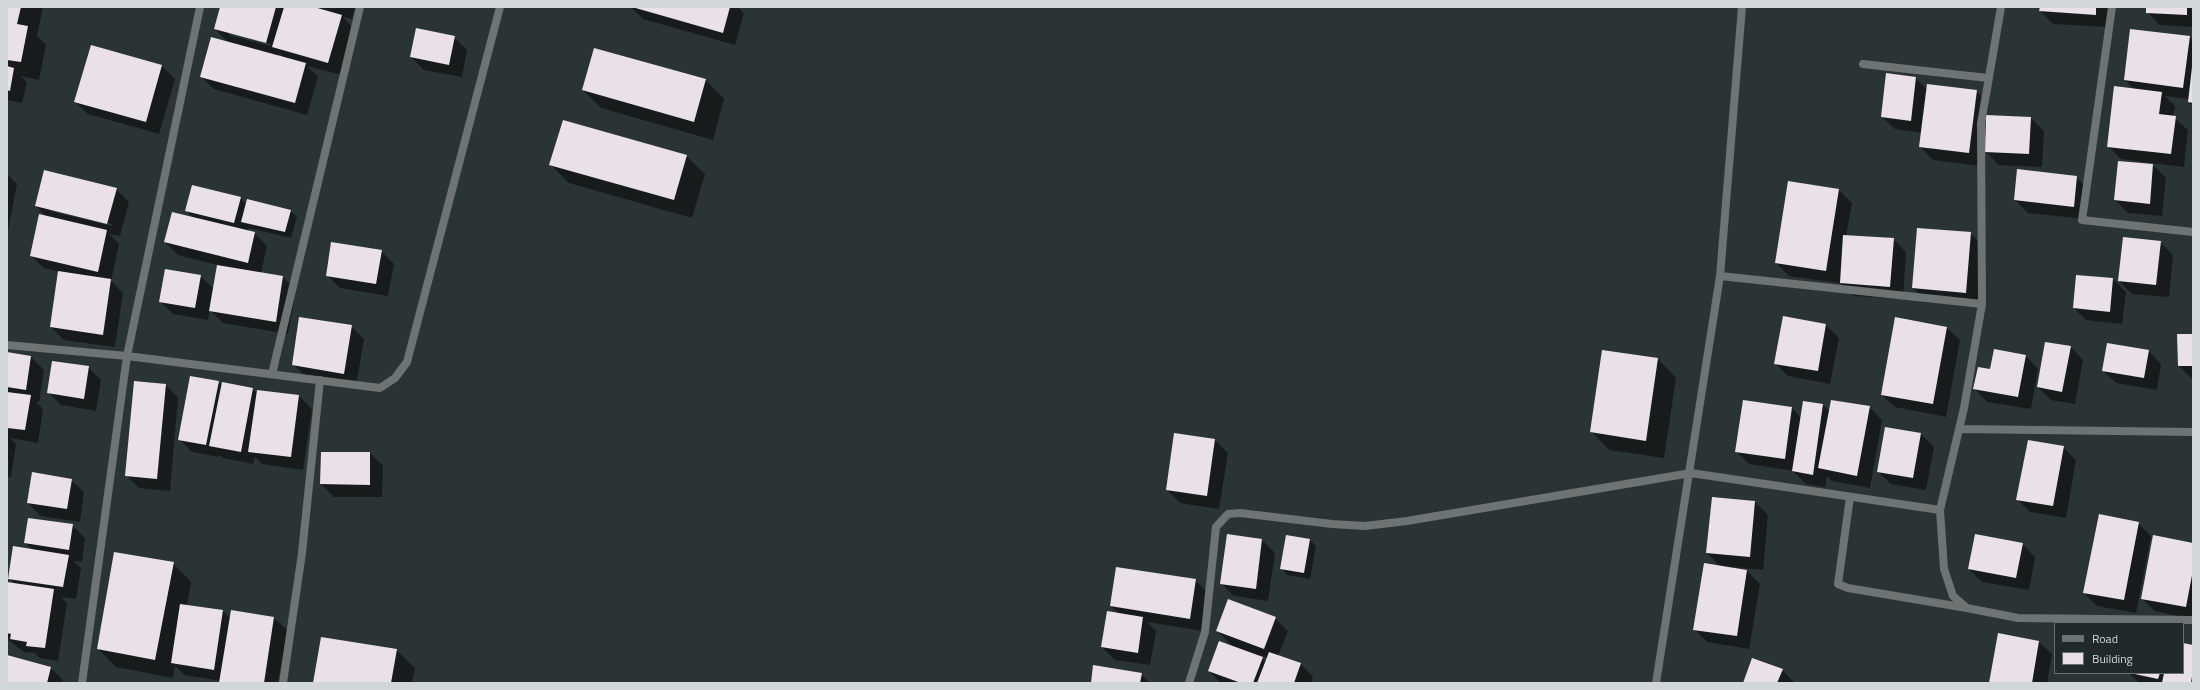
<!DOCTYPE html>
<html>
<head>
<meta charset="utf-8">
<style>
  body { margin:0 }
  #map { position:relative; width:2200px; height:690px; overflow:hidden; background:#2b3435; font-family:"Titillium Web",sans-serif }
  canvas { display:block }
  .frame { position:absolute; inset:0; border:8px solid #d1d7d8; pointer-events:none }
  .legend { position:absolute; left:2054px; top:622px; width:130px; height:52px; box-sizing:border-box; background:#212a2b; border:1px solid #676f70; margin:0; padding:5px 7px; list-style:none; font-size:12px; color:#d1d7d8 }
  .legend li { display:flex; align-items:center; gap:8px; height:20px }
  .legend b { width:20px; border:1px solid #676f70 }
</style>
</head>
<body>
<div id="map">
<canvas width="2200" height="690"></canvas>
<div class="frame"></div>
<ul class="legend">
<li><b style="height:5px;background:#6e7373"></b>Road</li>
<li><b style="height:11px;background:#e9e1e7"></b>Building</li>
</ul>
</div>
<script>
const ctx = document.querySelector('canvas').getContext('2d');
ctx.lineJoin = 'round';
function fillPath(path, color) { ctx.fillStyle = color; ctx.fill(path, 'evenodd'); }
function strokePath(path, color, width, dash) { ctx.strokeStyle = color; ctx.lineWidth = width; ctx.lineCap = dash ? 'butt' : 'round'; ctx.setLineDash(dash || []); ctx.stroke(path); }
fillPath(new Path2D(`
  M7,7H43L37,36L46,45L39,80L21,76L27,82L22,103L7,100Z
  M221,7H355L352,19L343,17L354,29L341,75L307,66L318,77L307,115L214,89L201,77L229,43L215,29ZM229,32L271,44L270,46L229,35ZM279,53L285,58L278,57Z
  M631,7H738L744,13L735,45L643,19Z
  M2041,7H2109L2108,27L2053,24L2040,11Z
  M2147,7H2193V27L2160,25L2147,12Z
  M2131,30L2190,37L2193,41V106L2189,102V99L2165,96L2175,106L2173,117L2188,130L2184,167L2151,163L2166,178L2162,216L2128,213L2115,200L2150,163L2121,159L2108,146L2134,89L2125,80Z
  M454,37L467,50L462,77L424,70L411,57Z
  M92,46L162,66L175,79L159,134L88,114L75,102Z
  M595,49L706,80L724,99L713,140L601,108L583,90Z
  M1916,78L1927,90L1976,91L1989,104L1987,116L2031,118L2044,131L2042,167L1999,165L1986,152V139H1985L1981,166L1933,160L1920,147L1922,133L1895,129L1882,117Z
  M686,156L705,174L692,218L569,183L551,165Z
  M7,174L17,184L7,236Z
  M2076,177L2089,190L2086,219L2028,213L2015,200Z
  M116,189L129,202L120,236L109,234L119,244L111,281L123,293L115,347L64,340L51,327L59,272L44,268L31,256L47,217L36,206ZM50,209L112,224V226L50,211Z
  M1839,190L1852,203L1846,236L1893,239L1906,252L1903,299L1854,296L1839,282V283L1789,276L1776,263Z
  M241,198L246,204L290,210L297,217L291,238L249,228L248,232L254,233L267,246L261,273L283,277L296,290L288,334L223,323L210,310L208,320L173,314L160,301L200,276L214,289L218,265L178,255L165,242L194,219L187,211Z
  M1970,233L1983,246L1978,305L1926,301L1913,288Z
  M2160,242L2173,255L2169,297L2132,294L2119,281Z
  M381,251L394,264L388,296L340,288L327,275Z
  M2077,276L2113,279L2126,292L2122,324L2086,320L2074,308Z
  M1783,317L1826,325L1839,338L1830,384L1788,376L1775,363Z
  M1896,318L1947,328L1960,340L1946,417L1895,407L1882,395Z
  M351,326L364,339L356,386L306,377L293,364Z
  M2193,335V379H2192L2179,366Z
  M2071,347L2083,360L2075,404L2051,400L2038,387Z
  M1603,351L1658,359L1676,378L1664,458L1609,450L1591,431Z
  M2149,351L2161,364L2157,390L2116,383L2103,371Z
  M7,353L31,357L44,370L39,402H36L43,409L38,443L10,438L16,444L11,477H7Z
  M2026,356L2038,369L2031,409L1987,402L1975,389L1991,370Z
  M88,367L101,380L96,411L61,405L48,392Z
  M218,382L222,386L252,389L258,394V391L299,396L312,409L303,470L262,464L255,457L253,464L223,458L220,455L219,457L192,452L179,439Z
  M166,385L178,398L170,491L139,488L126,475Z
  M1804,402L1823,405L1830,412L1869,407L1882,420L1870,488L1832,481L1827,476L1825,487L1806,484L1793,471L1749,464L1736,451L1792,408L1801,418Z
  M1886,428L1921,434L1934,447L1926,490L1891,484L1878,472Z
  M1215,440L1228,453L1219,509L1180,503L1167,490Z
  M2063,447L2076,460L2066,518L2030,512L2017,499Z
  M370,453L383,466L382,497H334L321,484Z
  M71,480L84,492L80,522L41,516L28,503Z
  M1712,498L1755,502L1768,515L1763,570L1733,567L1732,568L1747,571L1760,584L1749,649L1707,642L1694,629L1721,567L1707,553Z
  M2138,523L2151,536L2136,613L2097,606L2084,593Z
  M72,525L85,538L82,562L73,561L81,568L76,599L61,597L67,603L58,661L40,658L35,653L24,652L7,639V574L10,577L33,550L25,543ZM9,578L15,584L8,583Z
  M1262,540L1275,553L1268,601L1234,596L1221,583Z
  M1310,540L1316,546L1310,579L1287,575L1281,568Z
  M2022,544L2035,557L2029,590L1982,582L1969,569Z
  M2193,544V619L2155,611L2142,599Z
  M173,563L191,582L187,606L223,611L231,619L274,618L287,630L278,683H220L221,681L185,675L175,666L173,678L116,667L98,649Z
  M1195,580L1208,593L1203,631L1147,622L1156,631L1150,665L1115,660L1102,647L1120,615L1111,606Z
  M1275,618L1288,631L1278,656L1301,664L1313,677L1311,683H1221L1209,671L1233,647L1217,631ZM1259,655L1268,658L1266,662Z
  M2039,642L2052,654L2047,683H1990Z
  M2183,644L2193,646V683H2139L2129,673H2183Z
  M396,650L415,668L412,683H314Z
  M7,657L51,668L63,680V683H7Z
  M1782,670L1795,683H1744Z
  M1141,674L1150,683H1092Z`), '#0007');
fillPath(new Path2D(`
  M7,7H21L17,24L28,26L21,62L7,60Z
  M220,7H276L266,43L214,29Z
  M284,7H314L342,15L328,63L272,47Z
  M632,7H730L723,33Z
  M2040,7H2096V15L2039,11Z
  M2146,7H2187V15L2146,13Z
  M416,28L455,36L449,65L410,57Z
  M2130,29L2190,36L2183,88L2124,80Z
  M211,37L306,63L295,103L200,77Z
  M91,45L162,65L146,122L74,102Z
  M594,48L706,79L694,122L582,90Z
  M7,66L14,68L10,91L7,90Z
  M2192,67H2193V103L2188,102Z
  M1886,73L1916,77L1911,121L1881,117Z
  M1927,84L1977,90L1969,153L1919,147Z
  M2114,86L2162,92L2159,114L2176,116L2171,154L2107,147Z
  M1986,115L2031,117L2029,154L1985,152Z
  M563,120L687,155L674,200L549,165Z
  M2118,161L2153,164L2150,204L2114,200Z
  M2017,169L2077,176L2074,207L2014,200Z
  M44,170L117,188L107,224L35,206Z
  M1788,181L1839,189L1826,271L1775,263Z
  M192,185L241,197L234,223L185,211Z
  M247,199L291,210L285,232L241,222Z
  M172,212L255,232L248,263L164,242Z
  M39,214L107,230L98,272L30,256Z
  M1917,228L1971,232L1966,293L1912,288Z
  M1843,235L1894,238L1890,287L1840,283Z
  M2123,237L2161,241L2156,285L2118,281Z
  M331,242L382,250L376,284L326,276Z
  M217,265L283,276L276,322L209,311Z
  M165,269L201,275L195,308L159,302Z
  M58,271L111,279L103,335L50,327Z
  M2076,275L2113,278L2110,312L2073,308Z
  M1783,316L1826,324L1818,371L1774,364Z
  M299,317L352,325L344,374L292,365Z
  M1895,317L1947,327L1933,404L1881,395Z
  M2177,334H2193V366H2178Z
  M2045,342L2071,346L2062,392L2037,387Z
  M2107,343L2149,350L2144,378L2102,371Z
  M1994,349L2026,355L2018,397L1973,389L1978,367L1990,369Z
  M1602,350L1658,358L1646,441L1590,432Z
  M7,352L31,356L26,390L7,387Z
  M52,361L89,366L84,399L47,393Z
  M190,376L219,381L206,445L178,440Z
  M134,381L166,384L157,479L125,476Z
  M222,382L253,388L241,452L209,446Z
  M257,390L299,395L291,457L248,452Z
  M7,392L31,395L25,430L7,428Z
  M1743,400L1792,407L1785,459L1735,452Z
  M1831,400L1870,406L1857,476L1818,468Z
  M1803,401L1823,404L1813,475L1792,471Z
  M1885,427L1921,433L1913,478L1877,472Z
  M1174,433L1215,439L1207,496L1166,490Z
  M2028,440L2064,446L2053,506L2016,500Z
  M321,452H370V485L320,484Z
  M32,472L72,479L67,509L27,503Z
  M1712,497L1755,501L1750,557L1706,553Z
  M2099,514L2139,522L2124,600L2083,593Z
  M28,518L73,524L69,550L24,543Z
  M1227,534L1262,539L1256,589L1220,584Z
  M1975,534L2023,543L2016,578L1968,569Z
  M1286,535L1310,539L1304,573L1280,569Z
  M2153,535L2193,543V570L2186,607L2141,599Z
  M13,546L69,555L63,587L8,579Z
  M114,552L174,562L155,660L97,649Z
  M1704,563L1747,570L1737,636L1693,630Z
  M1116,567L1196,579L1190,619L1110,606Z
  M7,582L54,589L45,648L26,646L27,642L10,639L11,634L7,633Z
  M1228,599L1276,617L1264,649L1216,631Z
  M180,604L223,610L214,670L171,663Z
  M231,610L274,617L264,683H219Z
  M1107,611L1143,617L1138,653L1101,647Z
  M1998,633L2039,641L2032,683H1989Z
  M321,637L397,649L391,683H313Z
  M1219,641L1263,657L1253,683H1241L1208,671Z
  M2183,643L2193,645V670L2191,683H2162L2164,673H2183Z
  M1269,652L1301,663L1294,683H1257Z
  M7,655L51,667L47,683H7Z
  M1752,658L1783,669L1777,683H1743Z
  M1093,665L1142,673L1140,683H1091Z
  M2130,673H2160L2158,679Z`), '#e9e1e7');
strokePath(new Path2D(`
  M2112,7L2082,220L2193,232
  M1863,64L1988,78
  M1982,304L1981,124L2001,7
  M7,345L127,356L380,388L395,378L407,362L500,7
  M272,374L360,7
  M1960,429L2193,432
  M1850,497L1838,584L1848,588L1967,608
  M1940,510L1944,569L1953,596L1967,608L2018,618L2193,620
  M82,683L127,356L200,7
  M283,683L302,553L320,380
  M1189,683L1205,632L1216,527L1228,514L1240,513L1332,524L1365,526L1407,521L1691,473L1940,510L1964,408L1982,304L1720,276
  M1656,683L1720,276L1742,7`), '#6e7373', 8);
</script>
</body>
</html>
